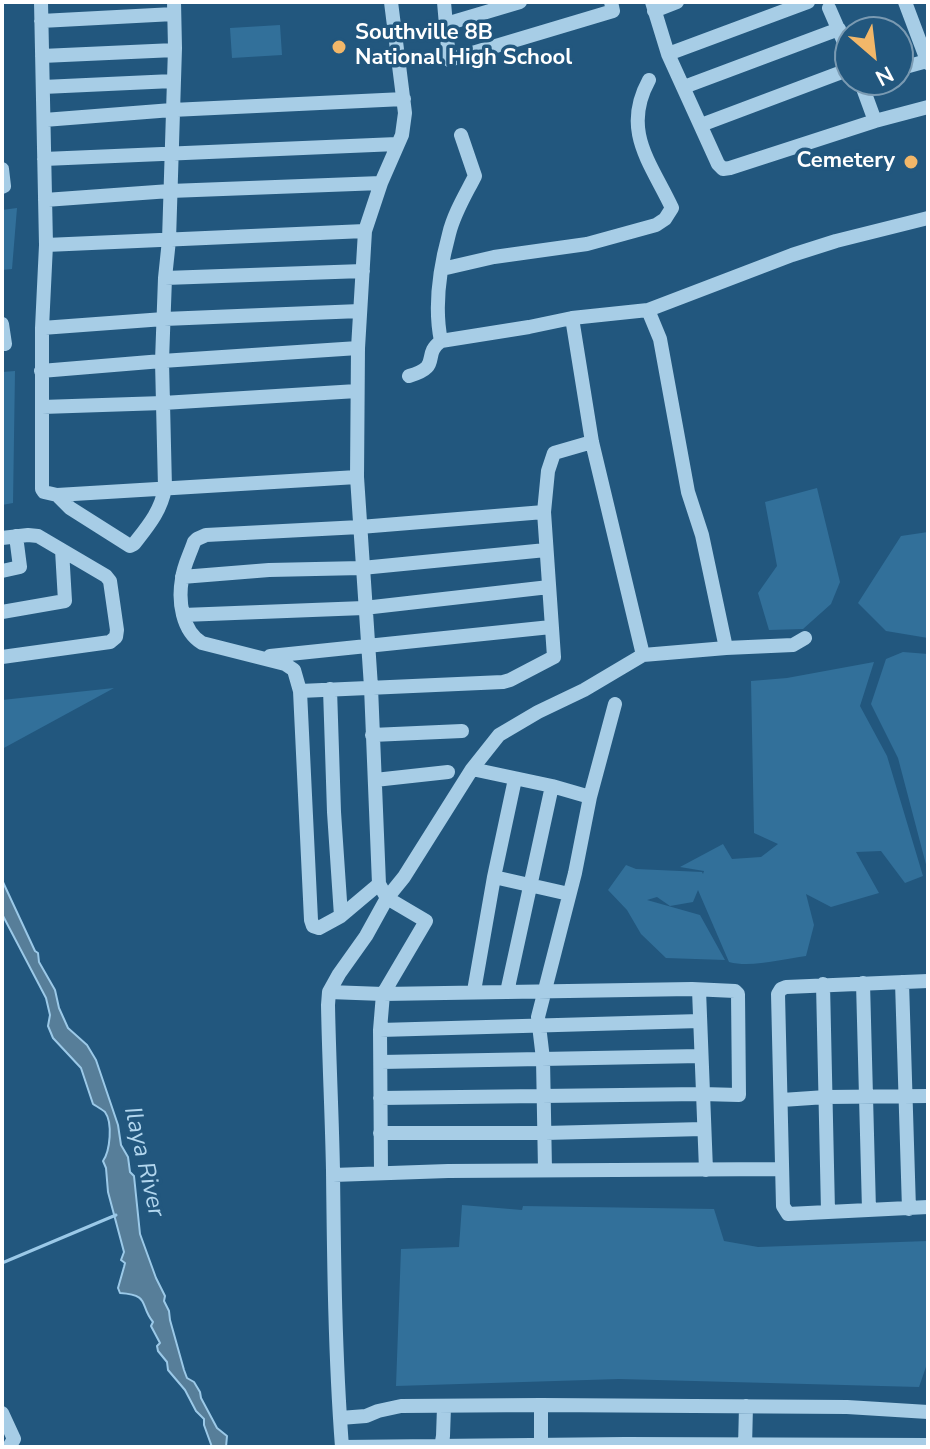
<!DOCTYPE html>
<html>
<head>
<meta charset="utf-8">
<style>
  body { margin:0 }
  #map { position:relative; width:930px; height:1449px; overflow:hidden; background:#22577e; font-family:"Nunito Sans",sans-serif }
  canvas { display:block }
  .frame { position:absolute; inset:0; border:4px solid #fff; pointer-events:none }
  .north { position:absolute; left:834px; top:16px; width:80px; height:80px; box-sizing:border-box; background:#22577e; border:2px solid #7a9ab2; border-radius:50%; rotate:152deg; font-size:22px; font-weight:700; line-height:32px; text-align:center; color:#fff }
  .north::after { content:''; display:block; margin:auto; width:28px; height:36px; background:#f2b769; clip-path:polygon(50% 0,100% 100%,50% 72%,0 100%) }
</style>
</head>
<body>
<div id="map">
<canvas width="930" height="1449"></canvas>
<div class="frame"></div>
<div class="north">N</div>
</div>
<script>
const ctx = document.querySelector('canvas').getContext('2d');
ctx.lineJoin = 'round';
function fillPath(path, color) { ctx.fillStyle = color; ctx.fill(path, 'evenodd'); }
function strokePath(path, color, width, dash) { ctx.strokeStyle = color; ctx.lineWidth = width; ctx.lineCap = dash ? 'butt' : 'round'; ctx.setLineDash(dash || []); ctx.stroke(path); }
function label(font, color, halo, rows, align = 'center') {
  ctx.font = font + ' "Nunito Sans",sans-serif'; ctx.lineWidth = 7; ctx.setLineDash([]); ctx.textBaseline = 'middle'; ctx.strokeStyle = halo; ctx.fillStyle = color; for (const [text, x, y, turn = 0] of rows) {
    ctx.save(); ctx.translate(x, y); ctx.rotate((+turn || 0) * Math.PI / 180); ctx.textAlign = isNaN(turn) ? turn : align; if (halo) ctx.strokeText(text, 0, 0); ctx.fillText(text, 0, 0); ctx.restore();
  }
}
fillPath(new Path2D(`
  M280,25L282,55L232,58L230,28Z
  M17,208L12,269L2,270V210Z
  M15,371L13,503L2,505V372Z
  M817,488L840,582L831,604L803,629L769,630L758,593L777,566L765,502Z
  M928,532V638L886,631L858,603L901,536Z
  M903,652L928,654V872L898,758L871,704L886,659Z
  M874,662L860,706L887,756L923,876L905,883L881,851L856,852L879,893L831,907L806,894L814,925L806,956C783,959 751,968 729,962L698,890L693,902L670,906L657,897L647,900L700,915L725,960L666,958L641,934L627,910L608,890L626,865L636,869L702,872L703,874L704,871L680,867L723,844L732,859L761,857L778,844L754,833L751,681L787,678Z
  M114,688L2,749V700Z
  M462,1205L522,1210L523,1206L714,1209L724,1241L758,1247L928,1241V1361L919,1387L619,1379L396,1386L401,1249L459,1247Z`), '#32709a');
const water = new Path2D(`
  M2,880L35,951L38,953L39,962L55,990L59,1008L68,1028L87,1045L96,1060L118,1125L121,1145L128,1157L130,1172L134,1176L140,1234L156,1278L165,1296L164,1301L169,1311L170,1320L184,1370L187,1378L194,1382L200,1392L201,1398L217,1428L227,1436L226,1447H212L204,1425V1419L196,1411L185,1390L168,1370L167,1362L158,1351L157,1346L160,1343L151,1326L153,1322C139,1305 151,1295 120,1293L118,1288L124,1267L125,1263L121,1260L124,1252L108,1192L106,1168L103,1161C110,1151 113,1123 105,1112C103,1110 96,1106 93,1104L81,1068L53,1038L48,1026L50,1015L46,998L2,914Z`);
fillPath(water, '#577e99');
strokePath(water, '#9bc9e8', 2);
strokePath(new Path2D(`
  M2,1263L116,1215`), '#9bc9e8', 3);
strokePath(new Path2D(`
  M41,2L46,245L42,328V489L44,492L57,495L357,477
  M444,2L449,60L613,11L611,2
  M652,2L668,54L718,164L723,169L730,168L875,121L928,107
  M905,2L928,63
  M829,8L850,56
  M654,11L677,2
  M41,21L174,14
  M446,24L520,2
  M668,54L808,2
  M42,56L175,50
  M898,69L927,61
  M860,80L875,121
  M43,87L173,81
  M684,87L839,29
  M44,120L172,110L404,99
  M701,125L850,69
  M44,159L397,144
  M2,169L4,186L2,187
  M45,200L170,191L381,183
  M46,245L365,231
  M442,269L494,257L587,244L656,225L665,219L672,208C651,163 621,131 649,80
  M165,278L363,271
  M648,310L660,339L688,492L702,535L726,648
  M572,318L592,442L643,655
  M2,324L5,344H2
  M42,328L164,319L360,311
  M441,341L529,327L572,318L648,310L792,255L836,241L928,218
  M41,371L162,361L358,348
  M409,376C443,366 421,356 441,341C434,307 440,267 449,234C454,213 466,194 475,176L461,135
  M42,407L163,403L357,391
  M57,495L70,508L130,546L134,544C148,526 161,511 165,488L162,361L165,278L169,240L175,48L174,2
  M2,538L28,535L38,536L106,576L110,581L117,630L116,637L110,642L2,657
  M2,571L20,567L16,536
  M182,577L269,570L362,568L546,550
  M2,612L65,601L62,550
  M183,615L364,608L549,587
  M270,656L551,627
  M330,689L334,812L341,916
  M300,691L503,682L510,680L554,657L544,512L548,471L554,453L592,442
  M372,735L462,731
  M472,769L552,786L590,797
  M375,780L448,772
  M494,877L569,894
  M379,884L341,916L319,928L313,926L311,920L300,691L294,670L285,664L202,643C182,631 178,601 182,579C183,567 190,554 194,542L197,539L206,535L360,527L544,512
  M928,981L786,987L781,989L778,994L783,1206L788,1214L928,1207
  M902,982L909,1209
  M863,983L869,1210
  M823,984L828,1211
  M699,990L706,1170
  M474,991L494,877L515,779
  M329,992L383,994L692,989L735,991L738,994L739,1095L702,1094L380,1098
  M507,992L552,786
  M380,1030L700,1021
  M381,1062L701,1056
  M782,1100L826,1097L928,1096
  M380,1133H545L703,1129
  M545,1170L543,1059L538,1017L575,873L590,797L615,704
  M381,1173L380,1030L383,994L426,921L387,898L379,884L371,687L357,477L358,348L365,231L381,183L402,135L405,113L391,2
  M333,1175L448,1171L781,1169
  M541,1405V1447
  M2,1413L14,1439L9,1447
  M340,1418L366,1416L378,1411L401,1406L541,1405L847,1407L928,1412
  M342,1447C335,1355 334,1263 333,1171C332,1115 329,1060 328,1005L329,992L339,974L366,936L387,898L404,877L472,769L499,735L538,712L584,690L643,655L726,648L793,645L805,638
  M342,1447L625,1444L928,1445
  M441,1447L443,1436L444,1407
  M745,1447L746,1406`), '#a7cde6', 14);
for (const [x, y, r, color] of [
  [339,47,8,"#f2b769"],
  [911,162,8,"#f2b769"]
]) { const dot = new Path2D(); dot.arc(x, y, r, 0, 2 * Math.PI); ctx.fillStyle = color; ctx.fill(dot); strokePath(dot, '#22577e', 3); }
label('bold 22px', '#fff', '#22577e', [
  ["Southville 8B",355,34],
  ["National High School",355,59],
  ["Cemetery",895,162,"right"]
], 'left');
label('italic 24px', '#b2d6ee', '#22577e', [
  ["Ilaya River",143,1162,77]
]);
</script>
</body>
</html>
